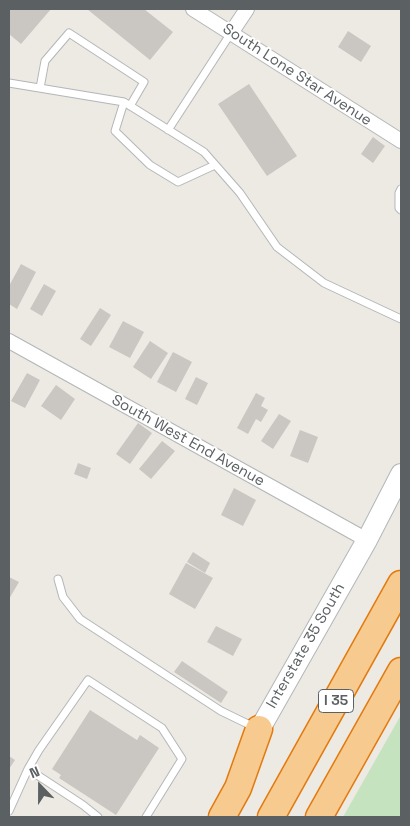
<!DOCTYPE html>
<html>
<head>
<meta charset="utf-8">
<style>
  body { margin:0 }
  #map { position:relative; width:410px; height:826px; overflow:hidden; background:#ede9e3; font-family:"Space Grotesk",sans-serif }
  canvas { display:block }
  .frame { position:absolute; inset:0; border:10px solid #5b6063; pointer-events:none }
  .north { position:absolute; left:15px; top:761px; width:50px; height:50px; -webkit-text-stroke:4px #fff; paint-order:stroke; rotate:338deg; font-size:14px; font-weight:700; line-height:20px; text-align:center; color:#5b6063 }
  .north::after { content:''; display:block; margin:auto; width:18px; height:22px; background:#5b6063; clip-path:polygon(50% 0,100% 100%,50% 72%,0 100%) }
</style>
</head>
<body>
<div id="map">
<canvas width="410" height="826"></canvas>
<div class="frame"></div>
<div class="north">N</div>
</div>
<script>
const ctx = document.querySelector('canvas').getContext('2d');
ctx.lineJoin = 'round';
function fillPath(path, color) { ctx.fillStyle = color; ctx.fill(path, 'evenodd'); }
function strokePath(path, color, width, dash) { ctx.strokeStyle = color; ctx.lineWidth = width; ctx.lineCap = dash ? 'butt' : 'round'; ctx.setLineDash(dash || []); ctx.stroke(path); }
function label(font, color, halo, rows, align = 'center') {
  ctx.font = font + ' "Space Grotesk",sans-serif'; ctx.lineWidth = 4; ctx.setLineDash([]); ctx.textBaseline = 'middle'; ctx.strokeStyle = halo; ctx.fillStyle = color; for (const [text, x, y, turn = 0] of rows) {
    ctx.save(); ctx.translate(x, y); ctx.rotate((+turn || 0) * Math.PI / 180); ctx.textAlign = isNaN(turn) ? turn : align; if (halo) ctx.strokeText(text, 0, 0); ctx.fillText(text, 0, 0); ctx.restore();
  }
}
fillPath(new Path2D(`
  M401,715V817H343Z`), '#c6e3c0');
fillPath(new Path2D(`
  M9,9H51L21,44L9,34Z
  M87,9H144L173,32L150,60Z
  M348,31L371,46L361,62L338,47Z
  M249,84L297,156L267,176L218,104Z
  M373,137L385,146L373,163L361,154Z
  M21,264L36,272L17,309L9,304V286Z
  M44,284L56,291L42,316L30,309Z
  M100,308L111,315L91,346L80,339Z
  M123,321L144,332L130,358L109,347Z
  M150,341L168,353L151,379L133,367Z
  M173,352L192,362L176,392L157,382Z
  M27,373L40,380L25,408L11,401Z
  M196,377L208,383L197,405L185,399Z
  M56,385L75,399L61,420L41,406Z
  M256,393L265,398L261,406L268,410L261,422L256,419L248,434L237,428Z
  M279,414L291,421L273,449L261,441Z
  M138,423L152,433L130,464L116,454Z
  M300,430L318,437L308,463L290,456Z
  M162,441L175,451L151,479L139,469Z
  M78,463L91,468L87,479L74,474Z
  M234,488L256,500L243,526L221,515Z
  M193,552L210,563L205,573L187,562Z
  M186,563L213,578L195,609L169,594Z
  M9,577L19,582L9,599Z
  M216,626L242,639L233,656L207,642Z
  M182,661L228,692L221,703L174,672Z
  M90,710L137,740L140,735L159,748L116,815L59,778L61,775L52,769Z
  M9,756L15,760L9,769Z`), '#cac6c2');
const lane = new Path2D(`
  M9,83L124,102L204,152L240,193L277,247L324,283L401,319
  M40,88L45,61L69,33L144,82L130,106
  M124,102L115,131L150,165L178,182L215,165
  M168,130L231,33
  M401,189L399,193V208L401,210
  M58,579L63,597L80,619L221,711L254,727
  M28,769L83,805L98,817
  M9,811L28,769L39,750L88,680L162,728L182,759L146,817`);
const street = new Path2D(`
  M193,9L401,141
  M231,33L247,9
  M9,341L367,540`);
const secondary = new Path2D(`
  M253,741L367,540L401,474`);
const highway = new Path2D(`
  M222,817L238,788L259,729
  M271,817L401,584
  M319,817L401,671`);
strokePath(lane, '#b3b6b9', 9);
strokePath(street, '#b3b6b9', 16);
strokePath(secondary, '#b2b7ba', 22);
strokePath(highway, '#e27a0d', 29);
strokePath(lane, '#fff', 7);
strokePath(street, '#fff', 14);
strokePath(secondary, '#fff', 20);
strokePath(highway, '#f7ca90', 26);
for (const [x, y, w] of [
  [336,701,35]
]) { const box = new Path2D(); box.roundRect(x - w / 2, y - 11.5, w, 23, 4); ctx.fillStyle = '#fff'; ctx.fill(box); strokePath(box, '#5b6063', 1); }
label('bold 14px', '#5b6063', null, [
  ["I 35",336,701]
]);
label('15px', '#5b6063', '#fff', [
  ["South Lone Star Avenue",297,75,33],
  ["South West End Avenue",188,441,29],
  ["Interstate 35 South",306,646,-60]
]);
</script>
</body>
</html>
